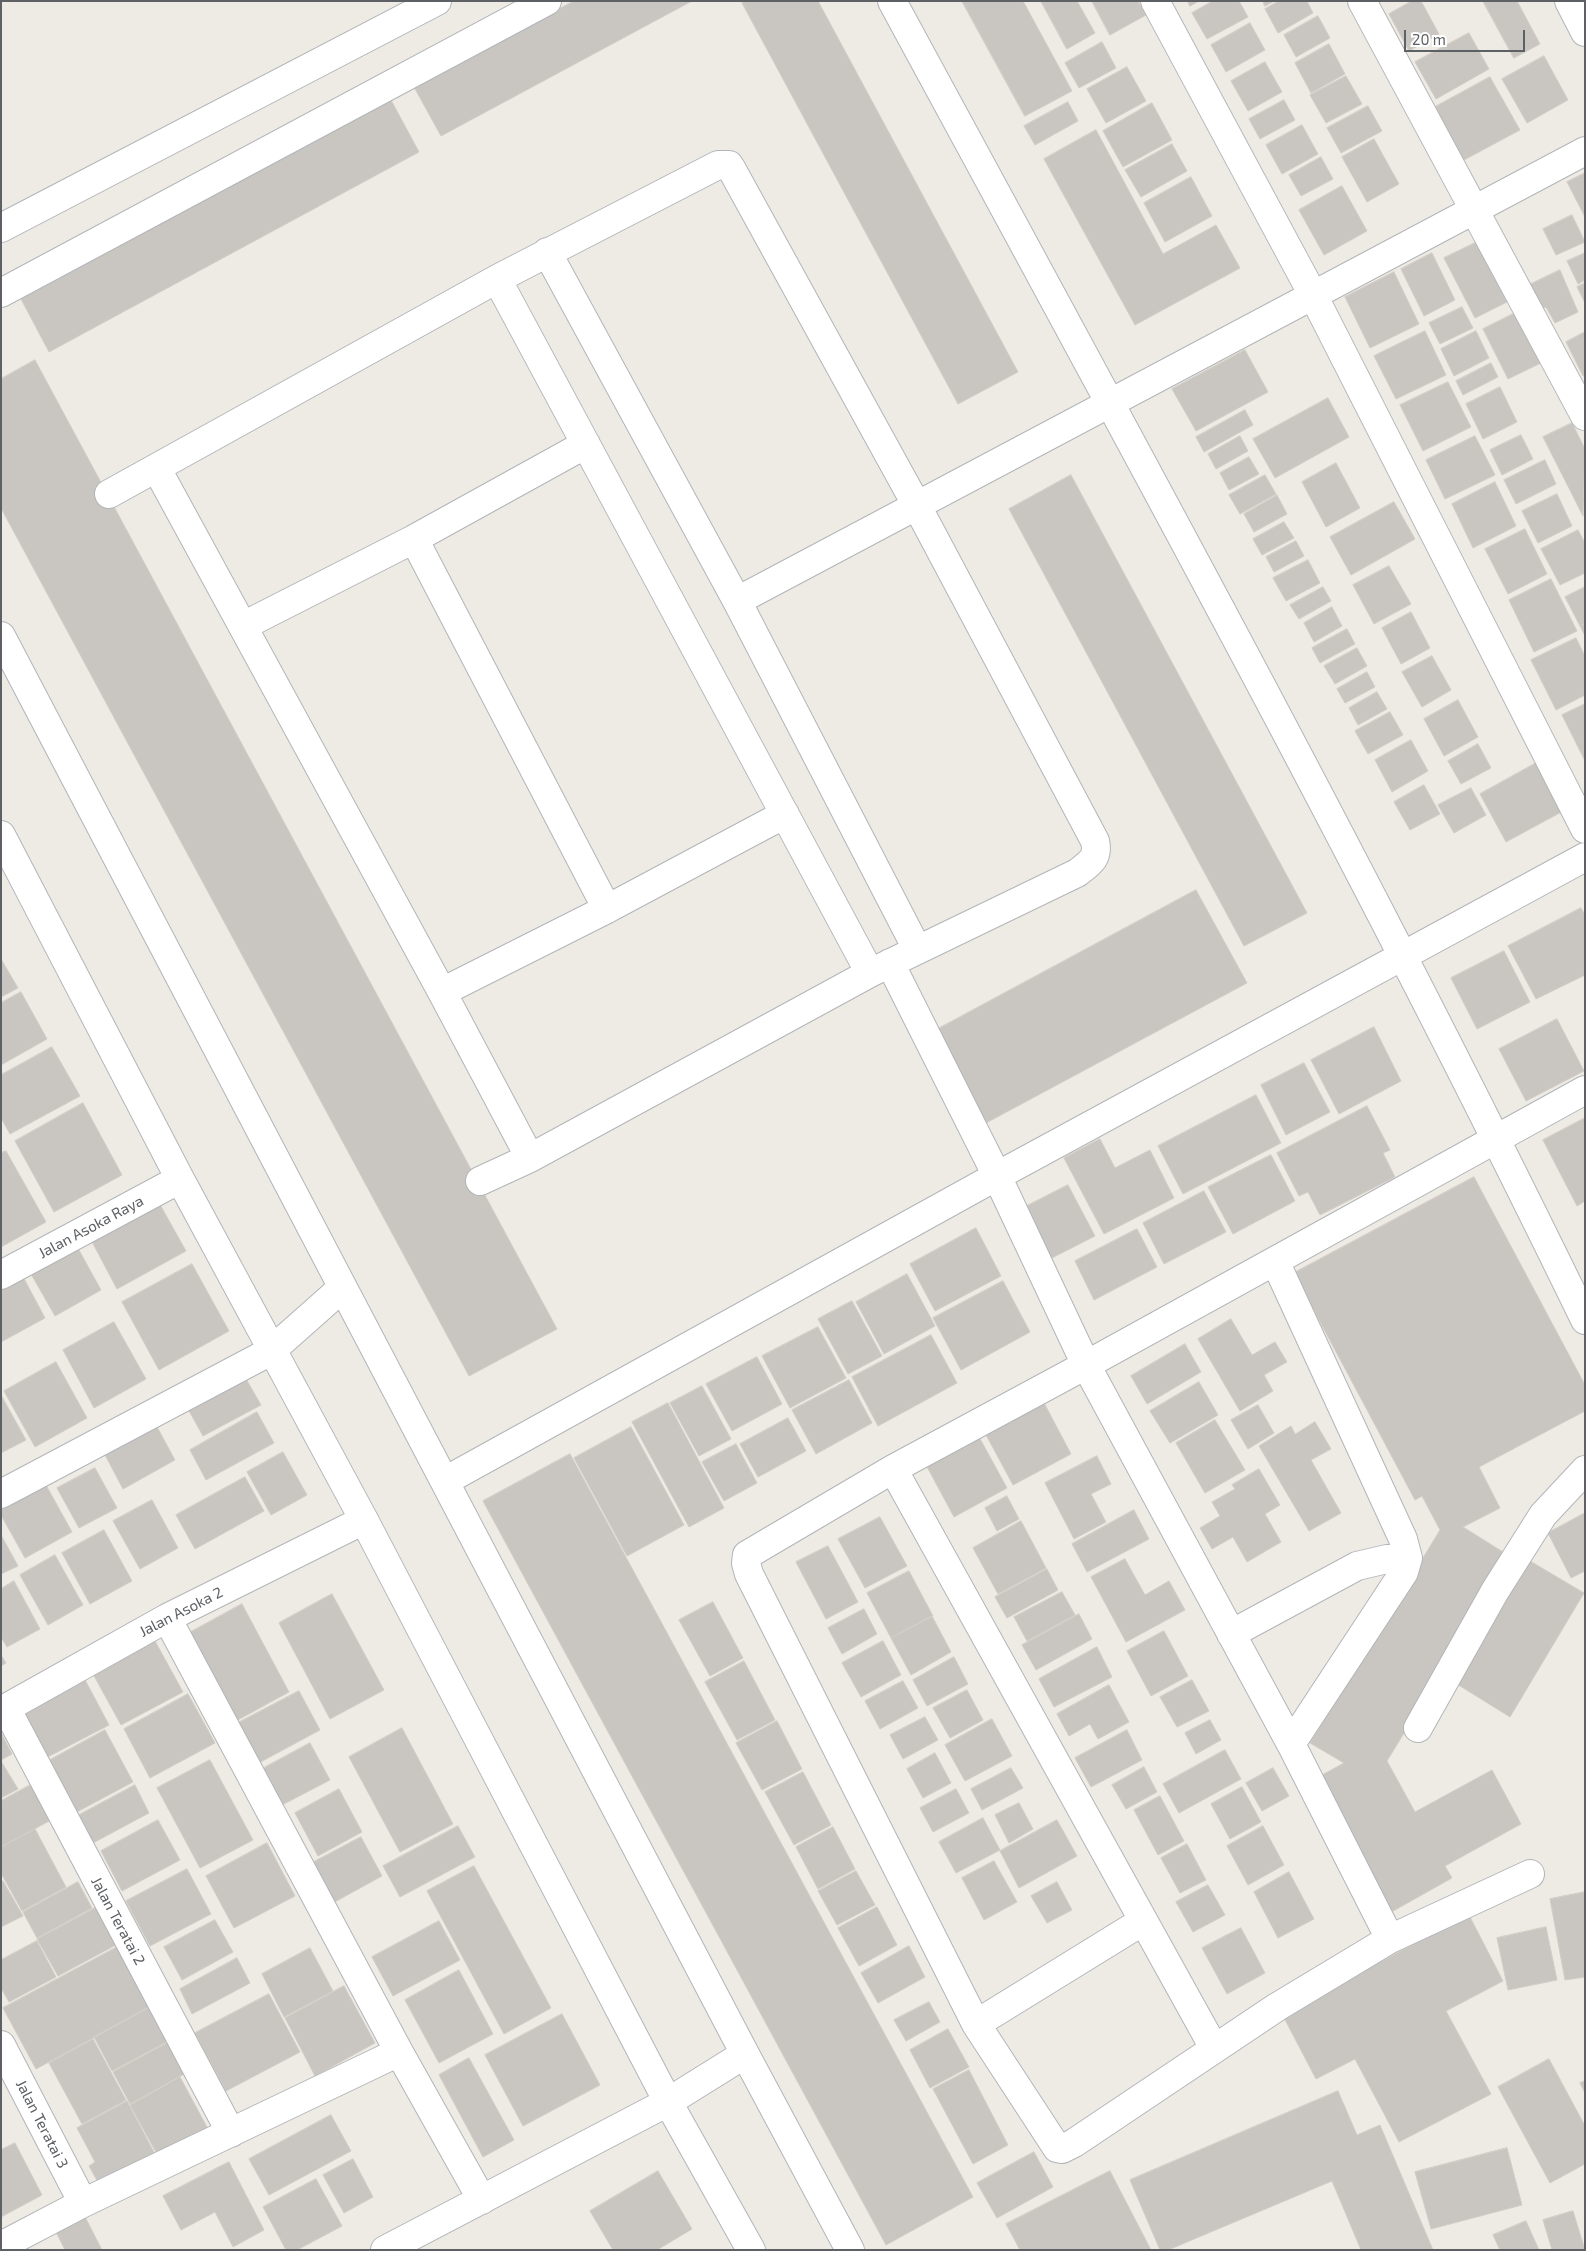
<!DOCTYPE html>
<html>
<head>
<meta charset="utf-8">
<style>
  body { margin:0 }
  #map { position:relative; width:1586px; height:2251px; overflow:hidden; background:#eeebe5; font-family:"Exo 2",sans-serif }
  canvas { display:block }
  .frame { position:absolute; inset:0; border:2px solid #5d6064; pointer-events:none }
  .scale { position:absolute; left:1404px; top:30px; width:121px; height:22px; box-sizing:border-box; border:2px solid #5d6064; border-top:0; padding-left:6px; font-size:15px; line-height:18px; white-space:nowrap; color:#5d6064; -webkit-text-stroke:4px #fff; paint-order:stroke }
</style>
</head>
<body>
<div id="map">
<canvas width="1586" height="2251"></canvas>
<div class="frame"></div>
<div class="scale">20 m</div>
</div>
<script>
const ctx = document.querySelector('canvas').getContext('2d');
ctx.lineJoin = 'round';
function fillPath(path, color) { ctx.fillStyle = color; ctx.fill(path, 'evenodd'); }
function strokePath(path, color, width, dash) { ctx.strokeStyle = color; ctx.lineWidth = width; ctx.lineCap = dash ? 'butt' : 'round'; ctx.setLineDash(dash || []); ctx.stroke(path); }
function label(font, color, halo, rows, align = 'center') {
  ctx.font = font + ' "Exo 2",sans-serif'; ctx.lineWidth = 4; ctx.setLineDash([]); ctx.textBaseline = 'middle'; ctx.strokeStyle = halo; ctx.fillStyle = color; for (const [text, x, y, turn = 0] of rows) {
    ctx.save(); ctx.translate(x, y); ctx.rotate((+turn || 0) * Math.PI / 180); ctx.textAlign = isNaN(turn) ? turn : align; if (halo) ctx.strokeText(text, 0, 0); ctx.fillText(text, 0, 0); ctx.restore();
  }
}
const building = new Path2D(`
  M574,1H692L441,136L414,87Z
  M745,1H818L1018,372L958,404L742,3Z
  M962,1H1023L1072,91L1025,116Z
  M1041,1H1077L1095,33L1067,49Z
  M1092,1H1138L1146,15L1110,35Z
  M1188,1H1199L1190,6Z
  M1213,1H1239L1248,17L1207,39L1192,13Z
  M1263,1H1274L1265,6Z
  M1279,1H1307L1313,13L1278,33L1265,9Z
  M1412,1H1421L1439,34L1409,51L1389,14Z
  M1483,1H1517L1540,44L1514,58Z
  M1318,16L1330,38L1296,57L1284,35Z
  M1250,23L1265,50L1226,72L1211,45Z
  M1469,33L1489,69L1436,99L1415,62Z
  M1102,42L1116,68L1079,88L1065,63Z
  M1329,44L1345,74L1311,93L1295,63Z
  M1544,56L1568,100L1527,123L1502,79Z
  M1265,62L1282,92L1248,111L1231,81Z
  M1127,67L1146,101L1106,123L1087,89Z
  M1346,76L1362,104L1326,123L1310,95Z
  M1490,77L1520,130L1464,160L1435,107Z
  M391,100L419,152L49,352L21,299Z
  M1284,100L1295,120L1260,139L1249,119Z
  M1068,102L1078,121L1035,145L1024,126Z
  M1152,103L1172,140L1123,167L1103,131Z
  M1368,106L1382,131L1341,153L1327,128Z
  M1302,125L1318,154L1282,174L1266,145Z
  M1096,130L1163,254L1216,225L1240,268L1135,325L1044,159Z
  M1374,139L1399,184L1367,202L1342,157Z
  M1172,144L1187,171L1141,197L1125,170Z
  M1321,157L1333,179L1301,196L1289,175Z
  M1585,173V217L1567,182Z
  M1191,177L1212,216L1165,242L1144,203Z
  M1342,186L1367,231L1324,255L1299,210Z
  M1572,215L1585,242L1556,255L1543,229Z
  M1477,242L1507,302L1475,318L1444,258Z
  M1432,253L1455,300L1424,316L1401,269Z
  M1585,253V280L1578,284L1567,261Z
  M1560,270L1578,312L1555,323L1546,307L1541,309L1529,285Z
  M1394,272L1419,324L1370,348L1345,297Z
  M1585,283V303L1577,287Z
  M1462,307L1473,328L1440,344L1429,323Z
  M1515,313L1541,363L1508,379L1483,329Z
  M1425,331L1446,375L1396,399L1374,356Z
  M1476,331L1489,358L1454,376L1441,349Z
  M1585,332V375L1583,376L1566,342Z
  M1245,350L1268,392L1196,431L1172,389Z
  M35,360L557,1329L469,1376L1,508V379Z
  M1491,363L1498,377L1463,395L1456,381Z
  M1448,382L1471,427L1423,451L1400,405Z
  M1500,387L1517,422L1483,439L1466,404Z
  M1328,398L1349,437L1275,478L1253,439Z
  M1245,410L1253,425L1204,452L1196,437Z
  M1572,423L1585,449L1583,516L1543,437Z
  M1521,435L1533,459L1502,475L1490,450Z
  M1240,436L1248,451L1216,469L1208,454Z
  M1475,436L1495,475L1445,499L1426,460Z
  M1249,457L1259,474L1229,490L1220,473Z
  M1545,460L1556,484L1516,504L1504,480Z
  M1336,463L1360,508L1326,527L1302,482Z
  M1071,475L1307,913L1244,946L1009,509Z
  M1265,475L1276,494L1240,514L1229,495Z
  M1495,482L1516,526L1473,548L1452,504Z
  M1557,494L1572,526L1538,543L1522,511Z
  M1277,495L1287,514L1254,532L1244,514Z
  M1394,502L1415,539L1351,575L1330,537Z
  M1284,522L1294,538L1262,555L1253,539Z
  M1525,529L1547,574L1508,594L1485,549Z
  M1578,530L1585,543V573L1560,585L1541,549Z
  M1296,541L1304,556L1274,572L1266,557Z
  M1308,560L1320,583L1286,601L1273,578Z
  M1389,566L1411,604L1374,624L1353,585Z
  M1551,579L1577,631L1534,652L1509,600Z
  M1323,587L1331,601L1299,619L1290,605Z
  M1585,587V624L1580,626L1565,597Z
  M1332,607L1342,626L1314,642L1304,623Z
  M1411,612L1430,648L1401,664L1382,628Z
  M1585,624V636L1580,626Z
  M1347,629L1355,644L1320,663L1312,648Z
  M1576,638L1585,656V695L1556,710L1531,660Z
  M1357,648L1367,666L1335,684L1324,666Z
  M1432,656L1451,690L1422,707L1402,672Z
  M1367,672L1375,687L1345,703L1337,689Z
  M1377,692L1387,709L1358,725L1349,708Z
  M1458,700L1478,737L1444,756L1424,719Z
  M1585,704V761L1562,715Z
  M1390,712L1403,735L1368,754L1355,731Z
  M1411,740L1428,771L1392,792L1375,760Z
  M1478,744L1491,768L1461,784L1448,761Z
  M1538,762L1565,810L1506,842L1480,794Z
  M1424,785L1440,814L1410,830L1394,802Z
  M1471,788L1486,815L1454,833L1438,805Z
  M1196,890L1247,983L986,1123L936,1030Z
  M1581,908L1585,915V975L1536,999L1508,946Z
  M1504,951L1530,1002L1477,1029L1451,978Z
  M1,959L18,988L1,997Z
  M21,992L47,1039L1,1065V1003Z
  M1557,1019L1584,1071L1526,1101L1499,1049Z
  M1374,1027L1401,1081L1339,1114L1311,1060Z
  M52,1047L80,1096L10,1134L1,1118V1075Z
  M1304,1063L1330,1112L1286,1135L1261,1085Z
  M1256,1095L1281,1143L1183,1194L1158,1146Z
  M83,1103L122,1175L54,1212L15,1141Z
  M1367,1106L1390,1150L1383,1153L1395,1177L1320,1215L1308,1192L1299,1196L1277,1153Z
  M1585,1118V1201L1577,1206L1543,1140Z
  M1100,1139L1115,1168L1150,1150L1174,1198L1104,1234L1064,1158Z
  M6,1151L46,1222L1,1247V1153Z
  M1271,1155L1295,1201L1233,1234L1208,1187Z
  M1474,1177L1585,1385V1411L1479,1467L1500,1508L1463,1527L1511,1557L1387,1761L1415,1812L1492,1770L1521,1824L1445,1866L1452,1878L1386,1915L1311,1781L1344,1763L1310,1743L1440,1530L1422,1496L1415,1500L1294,1273Z
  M1068,1185L1095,1236L1050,1259L1023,1208Z
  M1204,1191L1226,1232L1164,1264L1143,1223Z
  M158,1201L186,1251L117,1289L90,1238Z
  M976,1228L1001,1276L935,1311L910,1264Z
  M1137,1229L1157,1267L1094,1300L1075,1261Z
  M74,1241L101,1290L55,1316L27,1267Z
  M192,1264L229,1331L159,1370L122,1302Z
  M20,1271L45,1318L1,1342V1281Z
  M907,1274L935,1326L884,1354L856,1302Z
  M1003,1281L1030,1332L961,1370L933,1318Z
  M852,1301L882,1356L848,1374L818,1319Z
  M1231,1319L1252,1355L1275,1342L1287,1362L1264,1375L1273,1391L1240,1411L1198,1339Z
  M114,1322L146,1379L94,1408L63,1350Z
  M818,1327L846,1378L790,1408L762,1356Z
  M931,1335L957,1383L878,1426L852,1377Z
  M1185,1344L1201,1372L1147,1404L1131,1376Z
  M757,1357L782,1404L732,1431L706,1384Z
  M56,1362L87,1418L35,1447L4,1391Z
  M245,1377L261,1405L203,1436L188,1409Z
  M849,1380L872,1423L816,1454L792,1410Z
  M1199,1382L1218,1415L1170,1443L1150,1411Z
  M702,1386L731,1439L699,1456L670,1403Z
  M1,1395L26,1440L1,1453Z
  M1043,1401L1071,1454L1013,1485L985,1433Z
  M668,1403L724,1508L689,1527L632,1422Z
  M1258,1405L1274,1433L1248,1449L1231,1420Z
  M257,1412L274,1443L206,1480L190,1450Z
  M788,1418L806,1451L758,1477L740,1444Z
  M1215,1420L1245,1470L1205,1493L1176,1443Z
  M1315,1422L1331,1449L1311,1460L1341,1513L1309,1531L1259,1446L1291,1426L1295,1434Z
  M156,1425L175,1460L123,1489L104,1453Z
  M631,1427L684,1525L627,1556L574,1458Z
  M978,1435L1007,1488L954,1517L925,1463Z
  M736,1444L757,1483L724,1501L702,1462Z
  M283,1452L307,1495L271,1515L247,1472Z
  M570,1454L973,2197L886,2245L483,1501Z
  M1097,1456L1111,1484L1091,1494L1106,1522L1074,1539L1045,1483Z
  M95,1468L117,1508L79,1528L57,1488Z
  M1259,1469L1280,1505L1265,1514L1281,1542L1247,1562L1233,1537L1212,1549L1200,1528L1220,1516L1212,1502L1235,1489L1232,1485Z
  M245,1477L264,1511L195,1549L176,1515Z
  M46,1485L72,1532L25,1558L1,1515V1510Z
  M1007,1496L1019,1519L997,1531L985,1508Z
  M152,1500L178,1548L140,1569L113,1521Z
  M1134,1510L1149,1539L1087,1572L1072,1544Z
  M1585,1513V1571L1571,1578L1548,1533Z
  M880,1517L907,1566L865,1588L838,1539Z
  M1021,1521L1046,1568L998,1594L973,1548Z
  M104,1530L132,1581L90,1604L62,1553Z
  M1,1535L18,1566L1,1574Z
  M828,1546L858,1602L826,1619L796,1562Z
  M55,1555L83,1605L48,1625L20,1575Z
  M1525,1558L1584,1593L1510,1717L1452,1681Z
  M1125,1559L1145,1595L1169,1581L1185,1610L1126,1642L1091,1577Z
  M1047,1569L1058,1590L1007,1618L995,1597Z
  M909,1571L933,1616L891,1638L867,1593Z
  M14,1581L40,1629L7,1647L1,1637V1589Z
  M1062,1592L1075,1615L1027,1641L1014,1617Z
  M332,1594L384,1690L330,1719L279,1623Z
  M713,1602L743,1658L710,1676L679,1620Z
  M242,1604L289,1692L236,1721L189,1633Z
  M864,1609L877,1634L842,1654L828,1628Z
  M1079,1614L1092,1639L1036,1670L1022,1645Z
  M932,1616L951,1652L911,1675L891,1638Z
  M1164,1631L1188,1676L1151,1696L1127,1651Z
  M155,1641L183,1692L121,1725L93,1674Z
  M883,1641L901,1675L861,1697L842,1663Z
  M1097,1647L1112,1677L1054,1707L1039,1679Z
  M1,1655L6,1663L1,1666Z
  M954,1657L968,1684L927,1706L913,1680Z
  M744,1661L775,1720L737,1740L705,1682Z
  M83,1676L109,1725L42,1760L16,1711Z
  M1192,1680L1209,1711L1177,1727L1160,1697Z
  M903,1681L918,1708L880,1729L865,1701Z
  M1109,1685L1129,1722L1098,1739L1090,1724L1069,1736L1057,1714Z
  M967,1690L983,1720L950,1738L933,1708Z
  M299,1691L320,1730L255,1765L234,1725Z
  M188,1694L215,1743L150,1778L124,1729Z
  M925,1717L938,1740L903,1759L890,1735Z
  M992,1719L1012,1756L965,1781L945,1745Z
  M1210,1720L1221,1740L1196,1754L1185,1733Z
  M777,1721L802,1769L762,1790L736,1743Z
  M402,1728L453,1824L400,1852L349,1757Z
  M105,1730L133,1782L75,1813L48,1761Z
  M1127,1730L1142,1760L1091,1787L1075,1758Z
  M1,1733L12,1754L1,1760Z
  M310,1743L330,1780L282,1805L262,1769Z
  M1225,1750L1241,1779L1179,1813L1163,1784Z
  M935,1753L951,1783L923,1798L907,1769Z
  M210,1760L253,1840L200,1868L157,1788Z
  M1,1761L18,1789L1,1798Z
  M1144,1767L1157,1792L1126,1809L1112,1785Z
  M1011,1768L1023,1788L982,1810L971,1789Z
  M1273,1768L1289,1796L1262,1811L1246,1783Z
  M803,1772L831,1825L794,1845L765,1792Z
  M34,1783L53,1819L1,1847V1801Z
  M135,1785L149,1813L93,1843L79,1815Z
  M1242,1787L1261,1822L1230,1839L1211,1804Z
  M339,1789L362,1832L318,1856L295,1813Z
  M956,1789L969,1813L933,1832L920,1808Z
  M1160,1796L1184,1841L1158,1855L1134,1810Z
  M1019,1803L1033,1829L1009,1843L995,1815Z
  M983,1818L1000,1850L956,1873L939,1842Z
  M158,1820L180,1860L122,1891L101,1851Z
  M1057,1820L1077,1856L1019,1888L1000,1851Z
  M458,1826L475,1857L400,1897L383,1866Z
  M1263,1826L1284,1865L1248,1885L1227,1846Z
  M833,1827L855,1869L818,1889L796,1847Z
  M35,1829L66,1887L22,1911L1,1873V1847Z
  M361,1837L382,1876L331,1904L310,1864Z
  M267,1843L295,1896L234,1928L206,1876Z
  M1187,1844L1206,1880L1180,1893L1161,1858Z
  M994,1861L1017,1902L984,1920L962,1878Z
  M474,1866L551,2008L504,2034L427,1891Z
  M187,1869L211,1914L150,1946L126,1901Z
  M856,1871L875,1905L837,1925L818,1891Z
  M1289,1872L1314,1919L1278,1938L1254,1892Z
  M3,1881L23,1916L1,1927V1883Z
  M78,1882L92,1908L37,1938L23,1912Z
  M1057,1882L1072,1910L1047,1923L1031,1896Z
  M1208,1885L1225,1915L1193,1932L1176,1902Z
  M1585,1892V1977L1565,1980L1550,1899Z
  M106,1902L127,1939L58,1976L37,1939Z
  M877,1907L897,1945L859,1966L838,1928Z
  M1469,1915L1503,1981L1446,2011L1491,2094L1399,2142L1355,2059L1316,2079L1282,2014Z
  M215,1920L233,1952L182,1980L164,1947Z
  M439,1921L460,1960L393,1996L372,1957Z
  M1546,1927L1557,1980L1508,1990L1497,1938Z
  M1241,1928L1265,1973L1227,1994L1202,1948Z
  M37,1941L56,1977L9,2002L1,1988V1960Z
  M119,1946L152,2006L36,2069L3,2008Z
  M909,1946L925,1977L878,2003L861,1973Z
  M310,1948L333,1991L284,2017L262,1974Z
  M237,1958L250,1983L192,2014L180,1989Z
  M459,1970L493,2034L439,2063L405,2000Z
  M344,1986L375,2043L315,2076L285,2018Z
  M269,1994L300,2052L226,2091L195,2033Z
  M929,2002L940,2022L906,2041L894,2020Z
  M153,2005L172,2039L112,2071L94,2037Z
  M562,2014L600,2085L523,2126L485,2055Z
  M948,2029L969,2067L930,2088L910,2050Z
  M178,2037L195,2068L130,2104L113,2072Z
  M93,2039L126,2100L82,2124L49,2063Z
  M469,2058L514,2140L483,2157L439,2075Z
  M1549,2059L1585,2126V2164L1550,2183L1498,2087Z
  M969,2070L1008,2145L973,2164L933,2089Z
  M180,2077L208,2129L158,2156L130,2105Z
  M1585,2081V2093L1580,2083Z
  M1338,2091L1357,2135L1380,2125L1433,2250H1361L1332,2181L1168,2250H1160L1130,2180Z
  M127,2101L156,2156L100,2186L89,2166L95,2162L77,2128Z
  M331,2115L351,2151L269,2195L249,2159Z
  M15,2143L42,2195L1,2217V2150Z
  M1507,2148L1522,2205L1431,2229L1415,2172Z
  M1034,2152L1053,2187L997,2218L977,2183Z
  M353,2159L373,2197L344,2213L323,2175Z
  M229,2162L264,2230L233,2247L215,2212L181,2230L163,2196Z
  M658,2171L692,2229L657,2250H613L590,2211Z
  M1110,2171L1151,2250H1020L1006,2224Z
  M316,2179L342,2226L297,2250H286L263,2207Z
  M80,2207L102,2250H65L51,2222Z
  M1573,2211L1585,2250H1552L1543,2220Z
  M1526,2221L1539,2250H1500L1493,2235Z`);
fillPath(building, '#c9c6c2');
strokePath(building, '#d2ccc4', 1);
const minor = new Path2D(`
  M892,1C1129,438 1368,873 1585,1320
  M1155,1L1313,295L1585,829
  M1362,1L1585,416
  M1569,1L1585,32
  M1,228L437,1
  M547,252L737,601L917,949
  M497,279L870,973
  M1,293L547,1
  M157,469L442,992L530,1158
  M109,494L497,279L718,165H729L731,168L917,506L1095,841C1099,858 1090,863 1077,873L870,973L530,1158L480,1181
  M414,539L607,909
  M737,601L1585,151
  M243,626L414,539L586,444
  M1,636L745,2054L850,2250
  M1,835L180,1179L364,1520L668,2102L751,2250
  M890,963L997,1176L1086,1365L1291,1744L1390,1939
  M442,992L607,909L785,814
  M1275,1261L1403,1539L1408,1558L1404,1572L1291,1744
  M1,1275L180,1179
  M893,1469L1214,2048
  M445,1481L997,1176L1585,857
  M1,1494L271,1351L342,1288
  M167,1618L399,2052L482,2200
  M1231,1634L1357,1566L1387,1559L1408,1558
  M6,1708L231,2133
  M1,1711L167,1618L364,1520
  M1418,1728L1495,1591L1543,1515L1585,1470
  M1530,1874L1390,1939L1277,2007L1074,2143L1062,2149L1057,2148L976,2024L749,1574L746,1563L747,1555L893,1469L1086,1365L1585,1090
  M976,2024L1143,1921
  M1,2045L83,2203
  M1,2246L83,2203L399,2052
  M385,2250L668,2102L745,2054`);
strokePath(minor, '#b2b5b8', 30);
strokePath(minor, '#fff', 28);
label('15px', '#5d6064', '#fff', [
  ["Jalan Asoka Raya",91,1227,-28],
  ["Jalan Asoka 2",181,1612,-27],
  ["Jalan Teratai 2",118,1921,62],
  ["Jalan Teratai 3",42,2124,63]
]);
</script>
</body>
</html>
